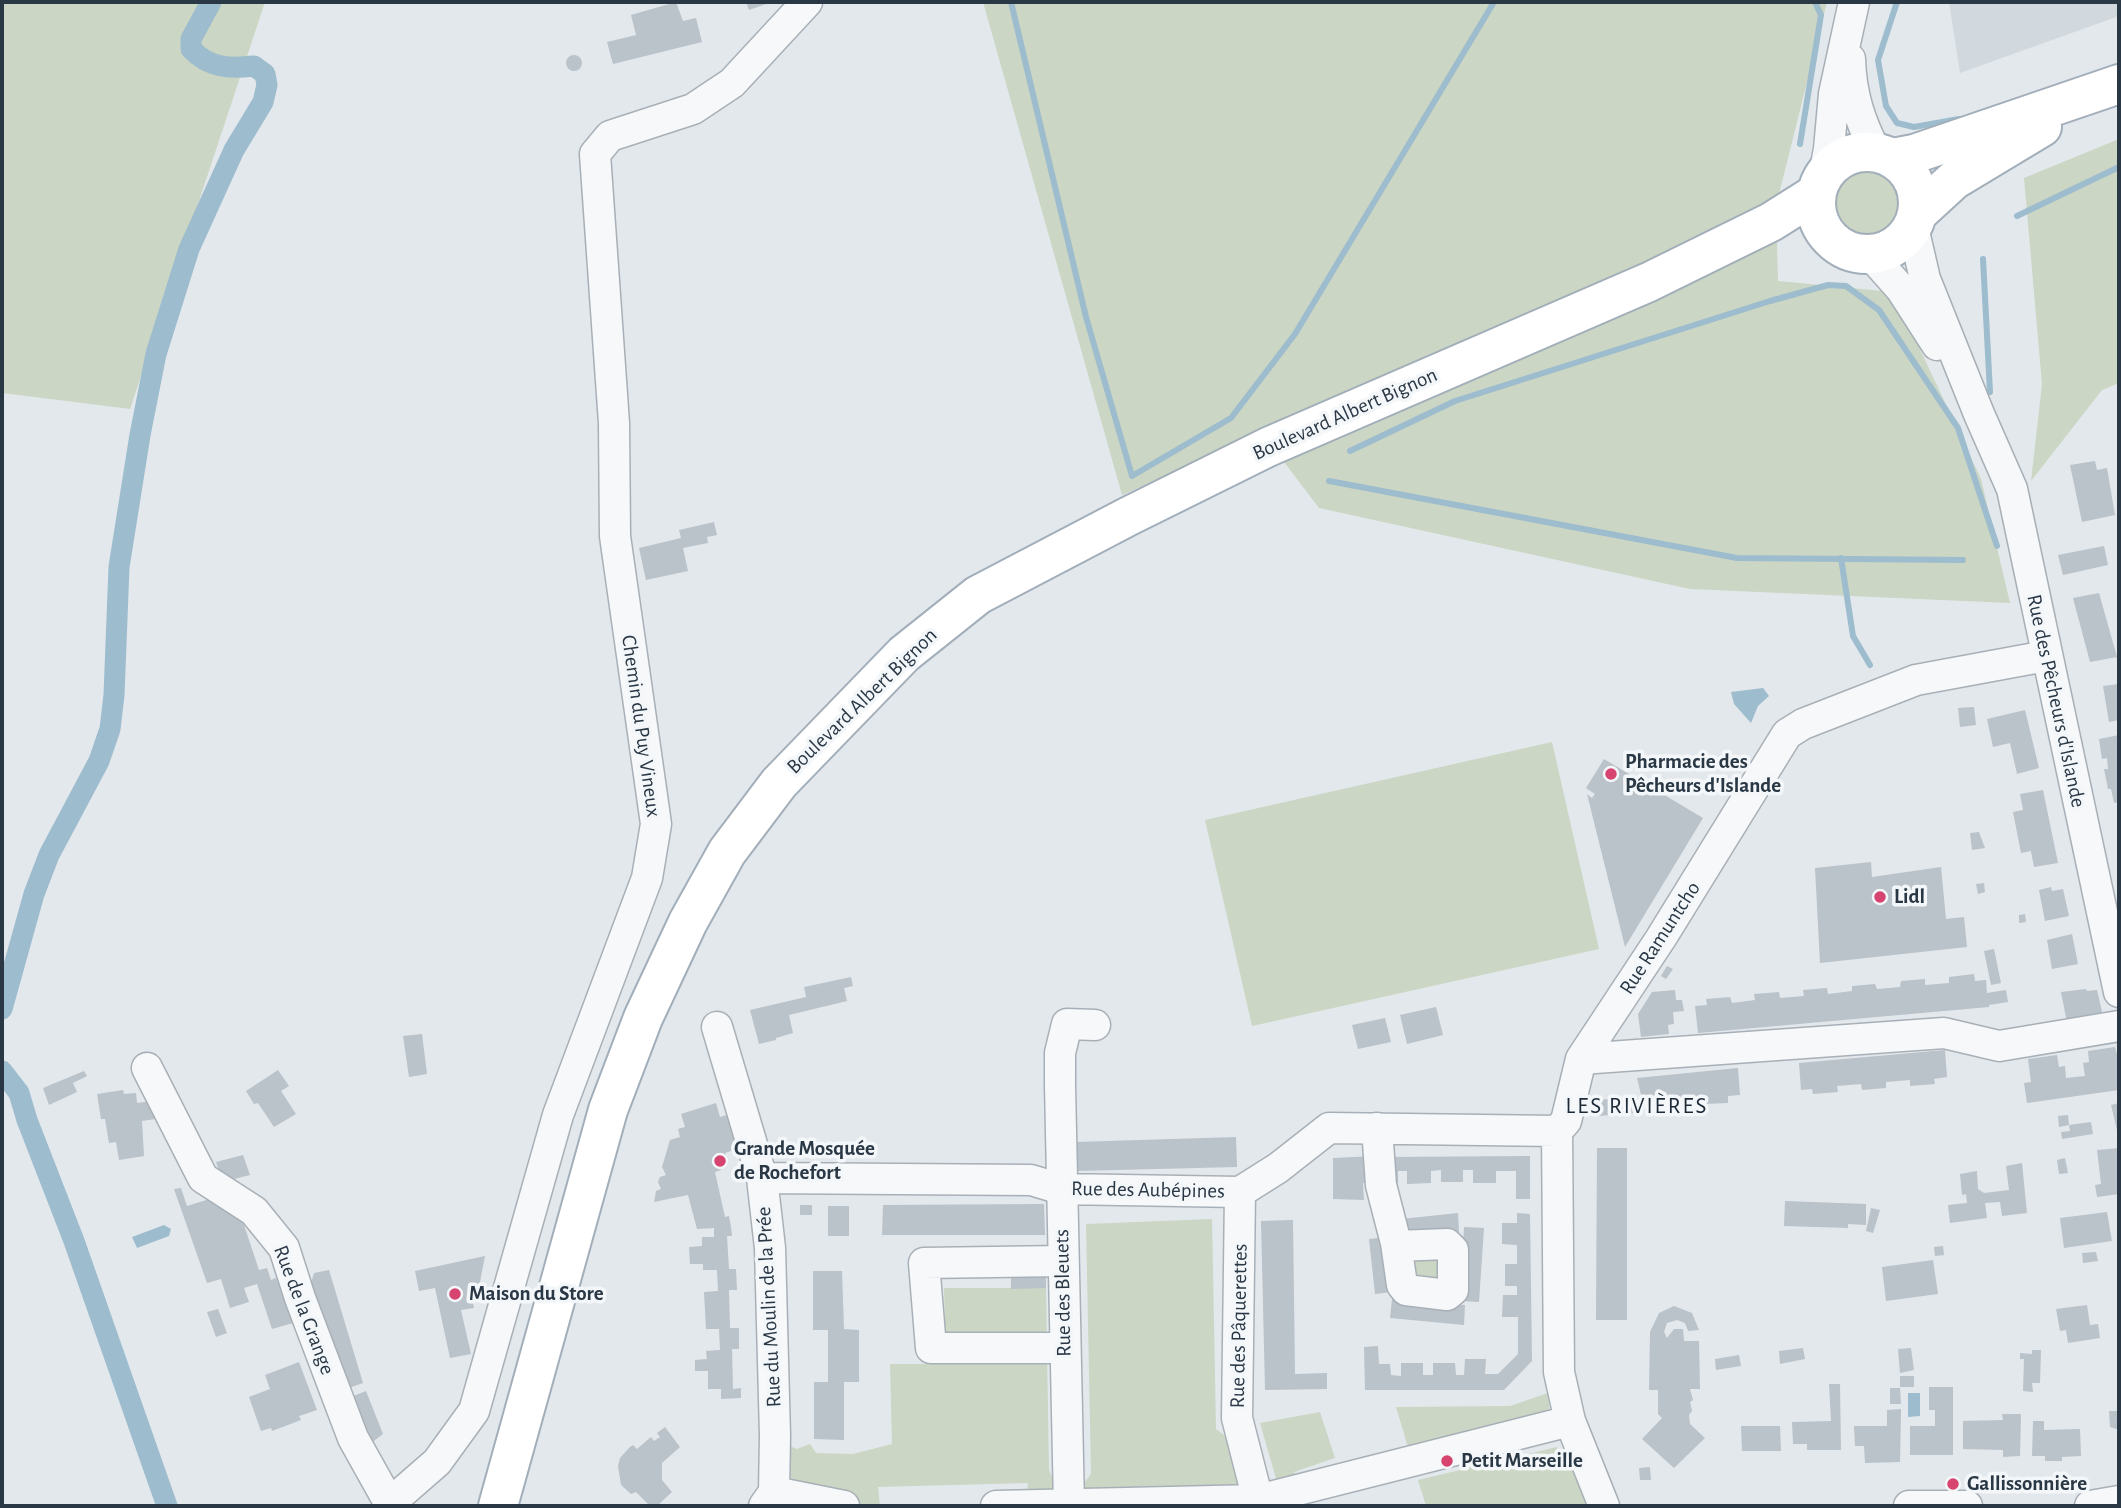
<!DOCTYPE html>
<html>
<head>
<meta charset="utf-8">
<style>
  body { margin:0 }
  #map { position:relative; width:2121px; height:1508px; overflow:hidden; background:#e3e8ec; font-family:"Alegreya Sans",sans-serif }
  canvas { display:block }
  .frame { position:absolute; inset:0; border:4px solid #2a3846; pointer-events:none }
</style>
</head>
<body>
<div id="map">
<canvas width="2121" height="1508"></canvas>
<div class="frame"></div>
</div>
<script>
const ctx = document.querySelector('canvas').getContext('2d');
ctx.lineJoin = 'round';
function fillPath(path, color) { ctx.fillStyle = color; ctx.fill(path, 'evenodd'); }
function strokePath(path, color, width, dash) { ctx.strokeStyle = color; ctx.lineWidth = width; ctx.lineCap = dash ? 'butt' : 'round'; ctx.setLineDash(dash || []); ctx.stroke(path); }
function label(font, color, halo, rows, align = 'center') {
  ctx.font = font + ' "Alegreya Sans",sans-serif'; ctx.lineWidth = 7; ctx.setLineDash([]); ctx.textBaseline = 'middle'; ctx.strokeStyle = halo; ctx.fillStyle = color; for (const [text, x, y, turn = 0] of rows) {
    ctx.save(); ctx.translate(x, y); ctx.rotate((+turn || 0) * Math.PI / 180); ctx.textAlign = isNaN(turn) ? turn : align; if (halo) ctx.strokeText(text, 0, 0); ctx.fillText(text, 0, 0); ctx.restore();
  }
}
fillPath(new Path2D(`
  M1949,2H2119V16L1960,73Z`), '#d1d8de');
fillPath(new Path2D(`
  M2,2H265L130,409L2,393Z
  M983,2H1827L1776,206L1778,281L1893,292L1981,479L2010,603L1690,589L1319,508L1262,433L1122,495Z
  M2119,139V383L2102,390L2031,481L2042,384L2024,178Z
  M1835 204a36 36 0 1 1 72 0a36 36 0 1 1-72 0Z
  M1552,742L1599,949L1252,1026L1205,820Z
  M1212,1219L1216,1429L1224,1435L1244,1487L1085,1504L1084,1483L1091,1474L1086,1224Z
  M1441,1253L1442,1281L1414,1282L1411,1258Z
  M944,1288H1046L1049,1470L1055,1484L1059,1505L1026,1506L1028,1483L878,1487L880,1506H844L796,1496V1480L786,1477L784,1444L797,1449L810,1444L816,1453L853,1454L892,1444L890,1364H946Z
  M1548,1393L1550,1414L1408,1447L1396,1407L1510,1406Z
  M1320,1412L1335,1458L1294,1472L1297,1479L1277,1482L1260,1423Z
  M1557,1447L1560,1456L1572,1455L1591,1506H1426L1418,1480Z`), '#cbd6c4');
fillPath(new Path2D(`
  M1763,688L1769,696L1758,706L1751,723L1734,704L1731,692Z
  M164,1225L171,1229L169,1236L137,1248L132,1237Z
  M1908,1393H1920V1416L1908,1417Z`), '#9dbcce');
strokePath(new Path2D(`
  M1011,2L1086,317L1132,476L1231,418L1295,334L1494,2
  M1897,2L1878,60L1886,106L1897,123L1914,127L1959,119
  M1800,144L1821,15L1815,2
  M2017,216L2119,167
  M1983,259L1990,392
  M1350,451L1455,401L1770,301L1828,285L1846,286L1879,310L1958,428L1997,546
  M1329,481L1737,558L1963,560
  M1841,558L1853,636L1870,665`), '#9dbcce', 6);
strokePath(new Path2D(`
  M2,1009L34,894L49,855L99,761L110,729L114,695L119,567L140,435L156,354L189,249L234,150L263,102L267,85L265,74L254,66C230,69 209,68 191,49V39L211,2
  M2,1071L19,1093L27,1120L74,1241L167,1506`), '#9dbcce', 21);
fillPath(new Path2D(`
  M676,2L683,21L696,18L702,42L613,64L607,42L636,35L631,15Z
  M746,2H772L749,10Z
  M566 63a8 8 0 1 1 16 0a8 8 0 1 1-16 0Z
  M2095,461L2097,470L2107,468L2115,515L2082,522L2070,465Z
  M714,522L717,535L707,537L708,543L683,548L688,571L646,580L639,548L681,538L679,530Z
  M2104,546L2108,565L2063,575L2058,555Z
  M2099,593L2117,657L2090,662L2073,598Z
  M2119,684V720L2109,722L2103,686Z
  M1974,707L1976,725L1960,727L1958,708Z
  M2025,710L2039,768L2017,774L2010,743L1993,747L1987,719Z
  M2119,735V802L2114,803L2111,789H2108L2104,769H2108L2107,758L2102,759L2099,739Z
  M1604,759L1703,818L1625,947L1587,794L1592,798L1595,794L1586,788Z
  M2043,790L2058,863L2034,867L2031,851L2021,853L2013,812L2023,810L2020,794Z
  M1979,832L1985,848L1972,850L1970,833Z
  M1871,862L1872,877L1941,867L1946,919L1964,917L1967,947L1820,963L1815,868Z
  M1984,883L1985,892L1978,894L1976,884Z
  M2051,887L2052,891L2063,889L2069,916L2045,921L2039,890Z
  M2025,914L2026,922L2019,923V915Z
  M2072,934L2078,964L2052,969L2047,940Z
  M1994,949L2001,983L1991,985L1984,951Z
  M1667,966L1673,969L1666,979L1661,976Z
  M1974,974L1975,981L1986,980L1987,993L2006,990L2008,1002L1989,1005V1007L1698,1033L1695,1006L1707,1005L1706,999L1730,997L1732,1003L1755,1000L1754,994L1779,992L1780,998L1804,996L1803,990L1827,988L1828,994L1852,991V986L1875,984L1877,989L1900,987L1901,981L1925,979V985L1949,983V977Z
  M851,977L853,986L844,988L847,1001L789,1015L793,1033L776,1038V1040L759,1044L750,1010L806,997L804,987Z
  M2086,989L2087,991L2097,990L2103,1016L2067,1023L2061,992Z
  M1675,990L1676,1000H1682L1684,1011L1673,1012L1674,1024L1668,1025L1669,1034L1641,1037L1638,1014L1652,992Z
  M1436,1007L1443,1035L1407,1044L1400,1015Z
  M1385,1018L1391,1042L1358,1049L1352,1025Z
  M422,1034L427,1074L409,1077L403,1036Z
  M2115,1047L2119,1061V1090L2027,1103L2024,1083L2031,1082L2028,1059L2057,1055L2059,1067L2065,1066L2066,1078L2085,1076L2083,1063L2089,1062L2088,1051Z
  M1945,1050L1947,1077L1934,1079L1935,1084L1910,1086V1080L1886,1082V1088L1862,1090L1861,1084L1837,1086L1838,1092L1813,1094L1812,1089L1801,1090L1799,1063Z
  M1738,1068L1740,1095L1728,1096V1103L1703,1104L1702,1098L1679,1101V1106L1655,1108V1102L1643,1103L1637,1078Z
  M278,1070L289,1086L281,1091L296,1114L274,1127L258,1103L254,1104L246,1091Z
  M84,1071L87,1076L73,1083L77,1092L49,1105L43,1088Z
  M123,1090L124,1094L136,1093L137,1103L152,1101L155,1119L142,1121L144,1156L119,1160L116,1142L109,1143L105,1119H101L97,1094Z
  M1635,1097L1637,1113L1597,1116L1596,1100Z
  M716,1103L720,1117L727,1115L737,1149L725,1153L728,1162L720,1165L721,1170L715,1172L725,1217L729,1216L731,1227L732,1236H727L729,1269H736L737,1290H729L730,1328H739V1349H732L733,1389L741,1388V1398L721,1399V1389H708V1371H695V1360L707,1359L706,1351L720,1350L719,1329H706L704,1292L718,1291L717,1270H703V1264H690L689,1247L702,1246V1237H714V1228L697,1229L688,1195L654,1202L656,1191L661,1189L658,1182L660,1177L666,1175L662,1167L670,1140L680,1137L678,1129L685,1127L681,1114Z
  M2119,1103V1129L2117,1130L2111,1105Z
  M2068,1115L2069,1125L2059,1127L2058,1116Z
  M2091,1122L2093,1134L2062,1139L2061,1132L2070,1131L2069,1125Z
  M1236,1137L1237,1167L1076,1171L1075,1142Z
  M1597,1148H1627V1320H1596Z
  M2119,1148V1194L2097,1197L2095,1185L2101,1184L2097,1150Z
  M243,1155L250,1175L222,1182L216,1162Z
  M1374,1156L1375,1183H1363L1364,1200L1333,1199V1158Z
  M1530,1156V1199H1516V1171H1496V1183H1473V1170H1463V1182H1441V1170L1431,1171V1183L1407,1184V1171H1398V1183H1389V1157Z
  M2065,1158L2068,1173L2059,1174L2057,1160Z
  M2022,1163L2027,1213L2002,1216L2000,1202L1985,1203L1987,1218L1950,1223L1948,1205L1967,1203L1966,1194L1962,1195L1960,1174L1977,1171L1978,1189L1984,1193L2009,1190L2006,1166Z
  M181,1188L187,1206L216,1197L237,1204L259,1270L267,1268L271,1280L276,1278L282,1294L291,1291L300,1321L272,1329L257,1284L244,1288L249,1302L230,1308L221,1279L207,1283L174,1189Z
  M1785,1201L1866,1204V1225L1848,1224V1228L1784,1226Z
  M1044,1204L1045,1235H882L883,1205Z
  M800,1205H812V1215H800Z
  M828,1206H849V1236H828Z
  M1871,1208L1880,1210L1873,1233L1866,1231Z
  M2107,1212L2112,1241L2064,1248L2060,1218Z
  M1458,1213L1459,1232L1402,1237L1401,1219Z
  M1517,1213L1530,1214L1532,1361L1504,1390H1365L1364,1347L1378,1346L1379,1364H1390L1391,1375L1401,1376V1363H1423V1375H1433V1363H1455L1456,1375H1464L1465,1359H1486L1485,1374H1498L1518,1354V1317H1502L1503,1295H1517V1286H1505V1264H1517V1245L1502,1244V1223H1517Z
  M1293,1220L1295,1374L1327,1373V1389L1265,1390L1261,1221Z
  M1464,1227L1484,1228L1479,1302L1460,1301Z
  M1386,1237L1392,1292L1375,1294L1369,1239Z
  M1943,1246L1944,1255L1935,1256L1934,1247Z
  M2096,1252L2098,1261L2083,1263L2082,1253Z
  M485,1256L479,1287L470,1289L474,1308L461,1310L471,1354L450,1358L435,1288L419,1291L415,1271Z
  M1933,1260L1938,1294L1886,1301L1882,1267Z
  M1046,1269V1288L1011,1289V1270Z
  M329,1270L363,1383L343,1390L307,1296L314,1273Z
  M813,1271H842L844,1329L859,1330V1382H844V1440L814,1439V1382H828V1330H813Z
  M1392,1299L1465,1305L1464,1325L1390,1318Z
  M2087,1305L2090,1325L2098,1324L2100,1338L2068,1343L2066,1330L2060,1331L2056,1309Z
  M1674,1306L1692,1313L1699,1330L1688,1331L1685,1323L1677,1320L1667,1323L1664,1332L1667,1338L1674,1329H1683L1684,1341H1699L1700,1389H1690L1693,1400L1690,1402L1692,1411L1689,1415L1690,1424L1705,1438L1674,1468L1642,1439L1662,1418L1658,1414V1390H1649L1650,1332L1659,1313Z
  M218,1309L227,1333L216,1337L207,1312Z
  M1803,1348L1805,1359L1780,1364L1779,1351Z
  M1911,1348L1914,1370L1900,1373L1898,1349Z
  M2032,1350H2041L2040,1383H2032L2033,1392L2023,1391L2024,1359H2020V1353L2032,1354Z
  M1739,1355L1741,1366L1716,1370L1715,1359Z
  M299,1362L317,1410L299,1416L301,1420L272,1431L271,1428L261,1431L249,1397L270,1389L265,1375Z
  M1900,1376H1914V1387H1900Z
  M1829,1384H1840L1841,1450H1807V1444H1793L1792,1422L1831,1421Z
  M1929,1387H1953V1455H1910V1426H1935V1410H1929Z
  M1890,1388H1900L1901,1404H1890Z
  M366,1391L383,1434L370,1444L346,1399Z
  M1901,1409L1900,1462L1865,1463L1864,1446H1855L1854,1426H1887V1410Z
  M2109,1411H2119V1430L2110,1427Z
  M2002,1414H2021L2020,1456L2003,1457V1450L1963,1449V1421L2003,1420Z
  M2033,1421H2044V1430L2080,1429L2081,1456L2062,1457V1461H2045V1456H2032Z
  M1741,1426H1780L1781,1451H1742Z
  M665,1427L680,1447L662,1463V1480L672,1492L657,1506H650L636,1492L631,1494L621,1485L618,1466L620,1458L630,1447L633,1445L637,1449L651,1437L654,1441L660,1437L657,1433Z
  M1650,1467L1651,1480H1640L1639,1468Z`), '#bac2ca');
const minor = new Path2D(`
  M1850,59C1851,94 1860,122 1876,152
  M1824,175L1829,149L1834,94L1854,2
  M1913,227L1925,279L1979,414L2012,489L2119,992
  M1870,254L1901,289L1937,345
  M717,1027L762,1178L770,1248L775,1436L774,1492L764,1506
  M1581,1059L1944,1033L1999,1046L2119,1026
  M147,1068L203,1178L254,1211L284,1248L300,1298L353,1438L391,1506
  M1377,1128L1381,1185L1396,1243L1402,1285L1406,1290L1447,1295L1453,1290V1250L1447,1244L1397,1246
  M762,1178L1031,1180L1061,1189L1240,1192L1278,1168L1329,1128L1557,1131
  M1240,1192L1237,1418L1258,1500
  M1063,1261L924,1263L931,1348H1065
  M774,1492L844,1506
  M390,1503L437,1462L474,1411L558,1115L647,878L656,824L615,536L614,423L595,154L610,136L693,109L732,83L807,2
  M996,1506L1258,1500L1570,1421
  M1069,1506L1060,1085V1053L1067,1024L1095,1025
  M1604,1506L1570,1421L1559,1372L1557,1131L1566,1121L1581,1059L1661,938L1787,734L1803,724L1916,680L2046,656
  M1909,1506H1967
  M2090,1506L2119,1501`);
const major = new Path2D(`
  M1816 203a51 51 0 1 1 102 0a51 51 0 1 1-102 0Z
  M1893,158L1914,154L2119,84
  M1918,213L1954,180L2042,127
  M498,1506L608,1110L643,1018L688,922L727,852L779,783L904,654L978,595L1129,516L1268,447L1649,282L1771,222L1817,193`);
strokePath(minor, '#a8b0b7', 33);
strokePath(major, '#a2aeb9', 42);
strokePath(minor, '#f7f8fa', 30);
strokePath(major, '#fff', 38);
for (const [x, y, r, color] of [
  [1611,774,7,"#d6446f"],
  [1880,897,7,"#d6446f"],
  [720,1161,7,"#d6446f"],
  [455,1294,7,"#d6446f"],
  [1447,1461,7,"#d6446f"],
  [1953,1484,7,"#d6446f"]
]) { const dot = new Path2D(); dot.arc(x, y, r, 0, 2 * Math.PI); ctx.fillStyle = color; ctx.fill(dot); strokePath(dot, '#f4f7f9', 2.5); }
label('21px', '#2a3846', '#f4f7f9', [
  ["Boulevard Albert Bignon",1345,414,-24],
  ["Boulevard Albert Bignon",862,701,-44],
  ["Rue des Pêcheurs d'Islande",2056,701,78],
  ["Chemin du Puy Vineux",641,726,82],
  ["Rue Ramuntcho",1660,938,-57],
  ["Rue des Aubépines",1148,1190,1],
  ["Rue des Bleuets",1063,1293,-91],
  ["Rue du Moulin de la Prée",769,1307,-93],
  ["Rue de la Grange",304,1310,69],
  ["Rue des Pâquerettes",1239,1326,-89]
]);
label('bold 21px', '#2a3846', '#f4f7f9', [
  ["Pharmacie des",1625,762],
  ["Pêcheurs d'Islande",1625,786],
  ["Lidl",1894,897],
  ["Grande Mosquée",734,1149],
  ["de Rochefort",734,1173],
  ["Maison du Store",469,1294],
  ["Petit Marseille",1461,1461],
  ["Gallissonnière",1967,1484]
], 'left');
ctx.letterSpacing = '2px';
label('23px', '#1c2937', '#f4f7f9', [
  ["LES RIVIÈRES",1637,1106]
]);
ctx.letterSpacing = '0px';
</script>
</body>
</html>
